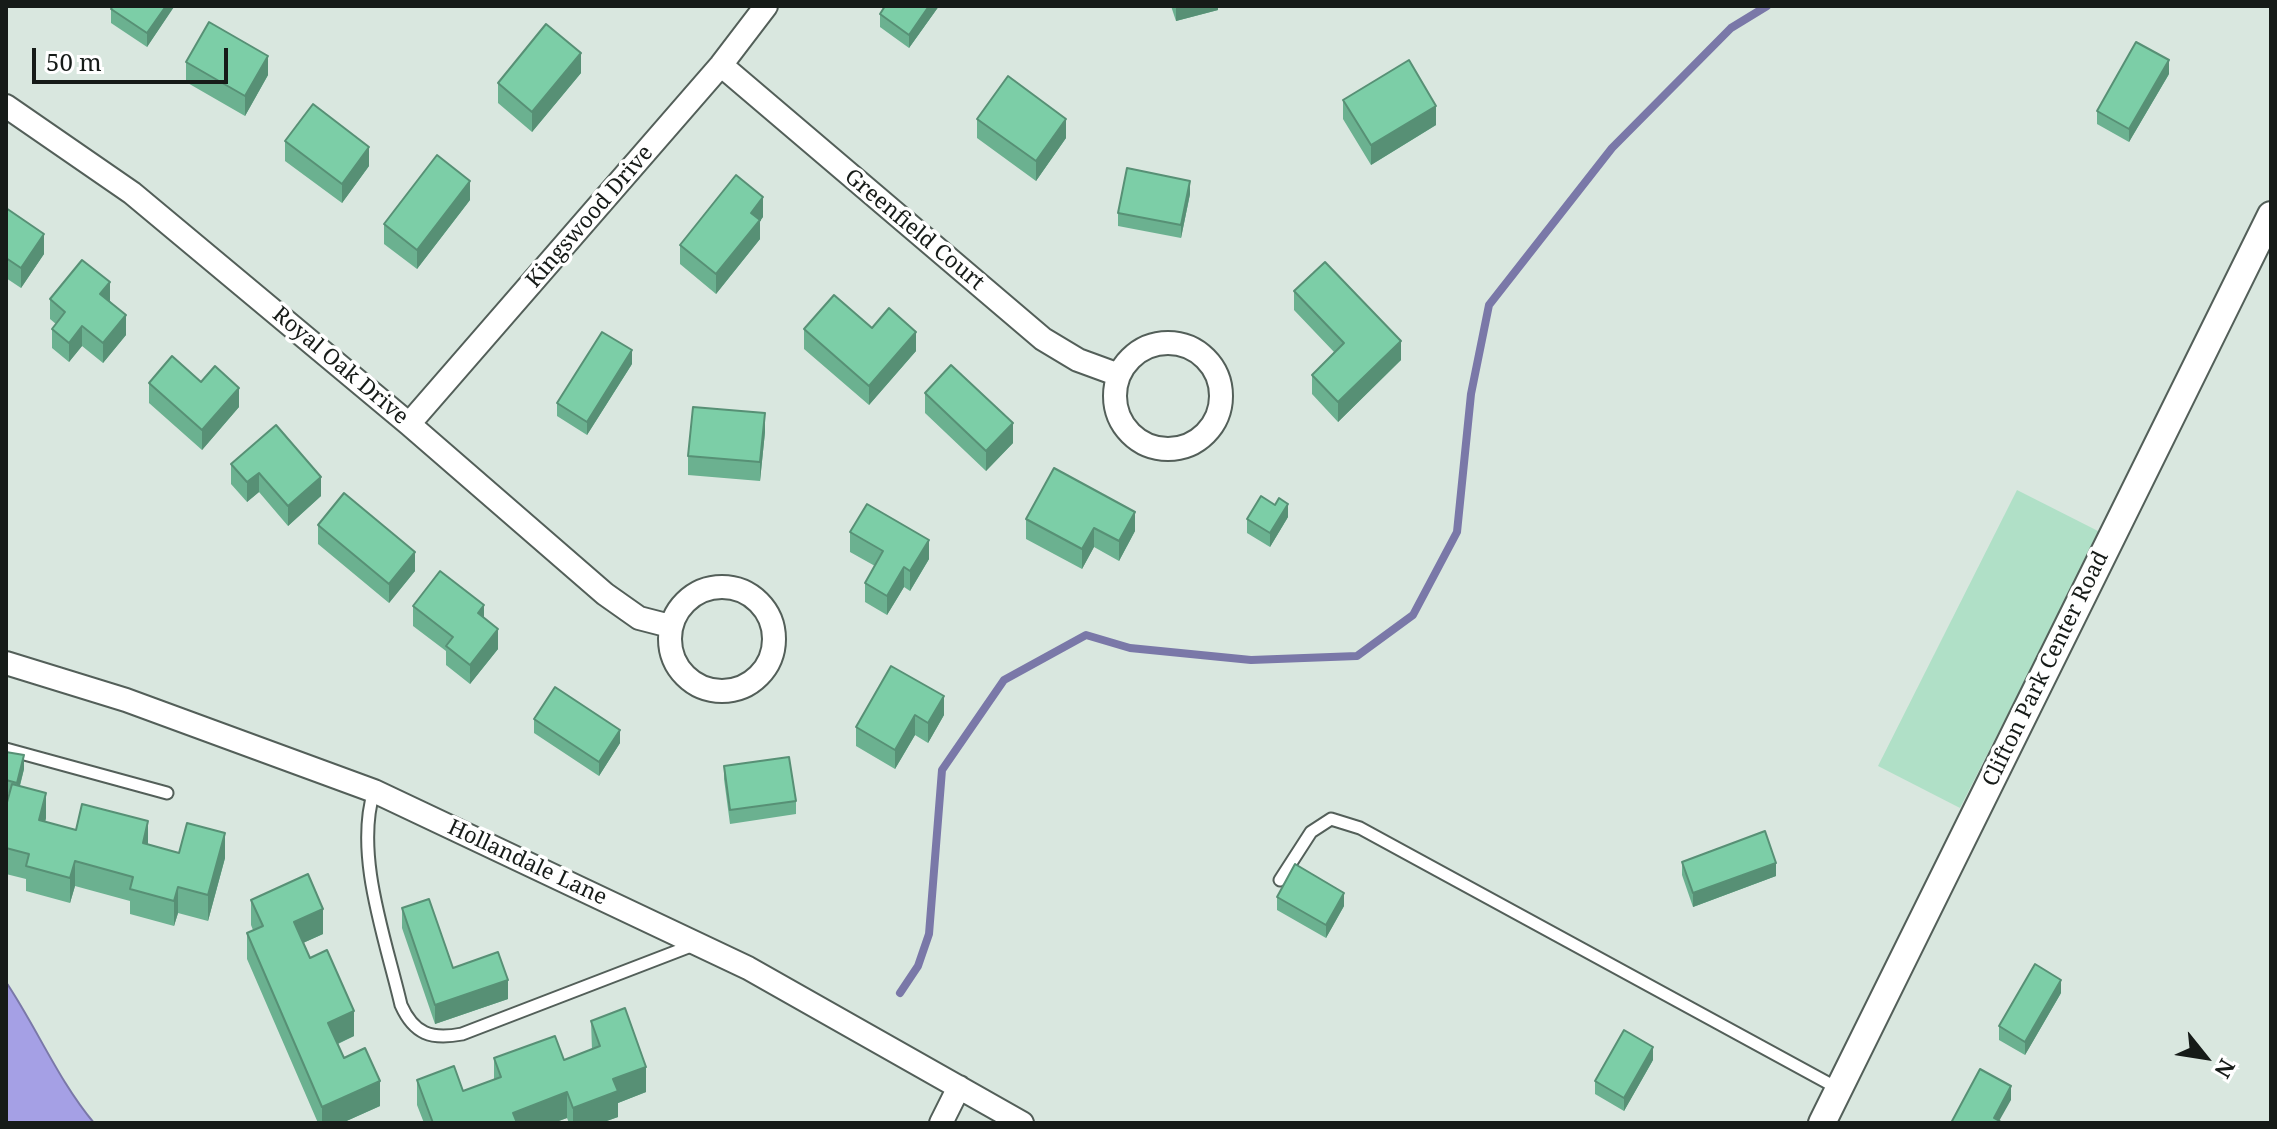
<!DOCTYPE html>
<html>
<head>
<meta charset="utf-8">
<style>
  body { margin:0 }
  #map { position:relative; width:2277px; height:1129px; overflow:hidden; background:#d9e7df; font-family:"Noto Serif",serif }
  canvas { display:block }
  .frame { position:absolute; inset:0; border:8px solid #161b18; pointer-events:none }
  .north { position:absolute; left:2165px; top:1017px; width:80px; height:80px; -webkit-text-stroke:6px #fff; paint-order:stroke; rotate:120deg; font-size:22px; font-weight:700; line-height:32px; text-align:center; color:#161b18 }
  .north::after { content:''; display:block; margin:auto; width:28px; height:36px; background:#161b18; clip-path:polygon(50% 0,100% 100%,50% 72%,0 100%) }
  .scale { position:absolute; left:32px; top:48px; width:196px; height:36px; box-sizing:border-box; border:4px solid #161b18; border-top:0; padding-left:10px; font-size:24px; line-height:28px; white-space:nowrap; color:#161b18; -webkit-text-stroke:6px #fff; paint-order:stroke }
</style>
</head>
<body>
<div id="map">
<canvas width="2277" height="1129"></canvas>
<div class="frame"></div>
<div class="north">N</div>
<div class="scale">50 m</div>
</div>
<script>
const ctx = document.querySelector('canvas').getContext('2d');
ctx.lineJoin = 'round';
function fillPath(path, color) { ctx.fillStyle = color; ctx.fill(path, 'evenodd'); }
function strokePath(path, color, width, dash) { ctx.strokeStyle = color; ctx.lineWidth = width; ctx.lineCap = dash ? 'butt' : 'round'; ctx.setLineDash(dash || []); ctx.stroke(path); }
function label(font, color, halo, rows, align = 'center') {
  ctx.font = font + ' "Noto Serif",serif'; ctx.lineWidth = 7; ctx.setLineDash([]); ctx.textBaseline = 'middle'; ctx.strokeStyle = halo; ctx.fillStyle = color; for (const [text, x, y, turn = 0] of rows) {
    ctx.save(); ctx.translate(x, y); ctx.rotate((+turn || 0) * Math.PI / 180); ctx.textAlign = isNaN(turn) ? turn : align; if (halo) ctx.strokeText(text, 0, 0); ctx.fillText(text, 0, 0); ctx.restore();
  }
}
fillPath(new Path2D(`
  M2017,490L2100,532L1960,808L1878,766Z`), '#b0e0c7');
const water = new Path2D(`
  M6,982C37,1028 58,1080 94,1123H6Z`);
fillPath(water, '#a5a0e5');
strokePath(water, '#7a78a8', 2);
strokePath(new Path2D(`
  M900,993L918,966L929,934L942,770L1004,680L1086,635L1130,648L1251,660L1357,656L1413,615L1457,532L1471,394L1489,305L1612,148L1731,28L1767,6`), '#7a78a8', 8);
const service = new Path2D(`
  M6,749L167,793
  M374,791C354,855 386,940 401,1005C414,1034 431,1040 462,1034L696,944
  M1280,880L1311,832L1331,819L1360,828L1839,1089`);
const minor = new Path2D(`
  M721,65L1043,339L1078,360L1119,375
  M6,106L132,193L409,424L605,594L639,618L670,626
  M1115 396a53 53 0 1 1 106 0a53 53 0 1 1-106 0Z
  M409,424L721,65L766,6
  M670 639a52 52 0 1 1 104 0a52 52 0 1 1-104 0Z
  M6,663L126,700L374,791L748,968L1022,1123
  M941,1123L959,1087`);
const tertiary = new Path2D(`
  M1822,1123L2271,215`);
strokePath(service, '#535f59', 15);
strokePath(minor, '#535f59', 26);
strokePath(tertiary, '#535f59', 30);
strokePath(service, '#fff', 11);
strokePath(minor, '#fff', 22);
strokePath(tertiary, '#fff', 26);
fillPath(new Path2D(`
  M174,6L147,47L111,23V9Z
  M939,6L909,48L880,27V14Z
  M1171,6H1218V10L1176,21Z
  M186,62L268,75L245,116L186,82Z
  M581,73L532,132L498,103V83Z
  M2169,74L2129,142L2097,124V111Z
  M1343,100L1436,125L1371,165L1343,119Z
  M977,119L1066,138L1036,181L977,138Z
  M285,141L369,166L342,203L285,161Z
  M1190,194L1181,238L1118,226V213Z
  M470,200L417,269L384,244V224Z
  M6,208L44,254L21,288L6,278Z
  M763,217L760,221V239L716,294L680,264V245Z
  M1294,291L1401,360L1338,422L1312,394V375L1334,352L1294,310Z
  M50,299L110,301L126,335L103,363L82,346L69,362L52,348V329L56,324L50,319Z
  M872,328L916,351L869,405L804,349V329Z
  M632,364L587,435L557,416V403Z
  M149,383L239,407L202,450L149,403Z
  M925,393L1013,443L986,471L925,413Z
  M276,425L321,496L288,526L259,492L247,502L231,484V464Z
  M765,432L760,481L688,475V456Z
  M1288,517L1270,547L1247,533V519Z
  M1026,519L1135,531L1119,561L1094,547L1082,569L1026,539Z
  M318,525L415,571L389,603L318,544Z
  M850,532L929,559L910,591L904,587L887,615L865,602V583L875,566L850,552Z
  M413,606L484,618L498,649L470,684L446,665V651L413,626Z
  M944,696V715L928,743L915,735L895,769L856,746V727Z
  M534,719L620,743L599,776L534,733Z
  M6,752L24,769L20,786L46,818L45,822L76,830L148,844L179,853L225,858L208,921L178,913L174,926L130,914V901L75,886L70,903L26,891V879L6,874V806L9,794L6,793Z
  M724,766L796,801V814L730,824L724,779Z
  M1682,862L1776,876L1693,907L1682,875Z
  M1277,897L1344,906L1326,938L1277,910Z
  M251,900L323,934L303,943L310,958L354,1036L338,1044L344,1058L380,1106L342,1123H318L247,959V933L253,930L251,925Z
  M402,908L453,968L508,999L435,1024L402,928Z
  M2061,993L2025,1055L1999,1040V1026Z
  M591,1021L646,1092L618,1103V1117L601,1123H569L567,1118L553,1123H424L417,1105V1080L463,1091L494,1080V1058L564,1060L592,1050Z
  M1653,1060L1624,1111L1595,1094V1081Z`), '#6bb190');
fillPath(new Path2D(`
  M166,6H174V7L147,47V33Z
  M929,6H939L909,48V35Z
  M1176,6H1218V10L1176,21Z
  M581,53V73L532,132V112Z
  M268,56V75L245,116V96Z
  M2169,60V74L2129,142V129Z
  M1436,106V125L1371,165V145Z
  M1066,119V138L1036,181V161Z
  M369,147V166L342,203V184Z
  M470,181V200L417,269V250Z
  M1190,181V194L1181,238V225Z
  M763,197V217L760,221V239L716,294V274L751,213Z
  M44,234V254L21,288V268Z
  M110,282V302L100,294Z
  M126,315V335L103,363V343Z
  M82,326V346L69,362V343Z
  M916,332V351L869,405V386Z
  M1401,341V360L1338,422V402Z
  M632,350V364L587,435V422Z
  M239,388V407L202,450V430Z
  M765,413V432L760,481V462Z
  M1013,423V443L986,471V451Z
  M259,473V492L247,502V482Z
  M321,477V496L288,526V506Z
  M1288,504V517L1270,547V533Z
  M1135,512V531L1119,561V541Z
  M1094,528V547L1082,569V549Z
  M929,540V559L910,591V571Z
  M415,552V571L389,603V584Z
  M904,567V587L887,615V596Z
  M484,605V625L478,613Z
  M498,629V649L470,684V665Z
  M944,696V715L928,743V723Z
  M915,715V735L895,769V750Z
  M620,730V743L599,776V762Z
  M24,755V769L17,796V783Z
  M46,793V818L39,845V820Z
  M148,821V847L143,843Z
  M225,833V858L208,921V895Z
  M75,861V886L70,903V878Z
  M1776,863V876L1693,907V893Z
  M178,887V913L174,926V901Z
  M1344,893V906L1326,938V925Z
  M323,909V934L294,947V922Z
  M508,980V999L435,1024V1005Z
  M2061,980V993L2025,1055V1042Z
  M354,1011V1036L328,1048V1023Z
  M1653,1047V1060L1624,1111V1098Z
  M646,1067V1092L618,1103V1117L601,1123H573V1108L613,1079Z
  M380,1081V1106L342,1123H322V1107Z
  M2011,1086V1100L1998,1123L1994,1118Z
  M567,1092V1118L553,1123H513V1113Z`), '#579075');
const building = new Path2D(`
  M113,6H166L147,33L111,9Z
  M885,6H929L909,35L880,14Z
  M209,22L268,56L245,96L186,62Z
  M546,24L581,53L532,112L498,83Z
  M2136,42L2169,60L2129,129L2097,111Z
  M1409,60L1436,106L1371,145L1343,100Z
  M1008,76L1066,119L1036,161L977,119Z
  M313,104L369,147L342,184L285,141Z
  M437,155L470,181L417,250L384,224Z
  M1127,168L1190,181L1181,225L1118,213Z
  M736,175L763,197L751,213L760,220L716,274L680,245Z
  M6,208L44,234L21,268L6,258Z
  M82,260L110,282L100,294L126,315L103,343L82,326L69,343L52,329L65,312L50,299Z
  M1325,262L1401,341L1338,402L1312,375L1344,343L1294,291Z
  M834,295L872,328L889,308L916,332L869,386L804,329Z
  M602,332L632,350L587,422L557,403Z
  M172,356L201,382L215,366L239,388L202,430L149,383Z
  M951,365L1013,423L986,451L925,393Z
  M693,407L765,413L760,462L688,456Z
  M276,425L321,477L288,506L259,473L247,482L231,464Z
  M1054,468L1135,512L1119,541L1094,528L1082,549L1026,519Z
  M344,493L415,552L389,584L318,525Z
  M1261,496L1275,505L1279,498L1288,504L1270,533L1247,519Z
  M867,504L929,540L910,571L904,567L887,596L865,583L883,551L850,532Z
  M440,571L484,605L478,613L498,629L470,665L446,646L453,637L413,606Z
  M891,666L944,696L928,723L915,715L895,750L856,727Z
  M555,687L620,730L599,762L534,719Z
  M6,752L24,755L17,783L6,780Z
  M789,757L796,801L730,810L724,766Z
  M12,784L46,793L39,820L76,830L82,804L148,821L143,843L179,853L187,823L225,833L208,895L178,887L174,901L130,889L133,877L75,861L70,878L26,866L29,854L6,848V806Z
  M1765,831L1776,863L1693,893L1682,862Z
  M1295,864L1344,893L1326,925L1277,897Z
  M308,874L323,909L294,922L310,958L327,950L354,1011L328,1023L344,1058L365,1048L380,1081L322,1107L247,933L263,926L251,900Z
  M429,899L453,968L498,952L508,980L435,1005L402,908Z
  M2035,964L2061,980L2025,1042L1999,1026Z
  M625,1008L646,1067L613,1079L618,1091L573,1108L567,1092L513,1113L517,1123H433L417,1080L454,1066L463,1091L501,1077L494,1058L555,1036L564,1060L600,1046L591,1021Z
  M1624,1030L1653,1047L1624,1098L1595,1081Z
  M1980,1069L2011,1086L1994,1118L2003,1123H1951Z`);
fillPath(building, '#7ccea7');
strokePath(building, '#579075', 2);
label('22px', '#161b18', '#fff', [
  ["Kingswood Drive",590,217,-49],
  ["Greenfield Court",914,230,40],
  ["Royal Oak Drive",340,366,40],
  ["Clifton Park Center Road",2046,669,-64],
  ["Hollandale Lane",527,863,25]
]);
</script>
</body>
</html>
